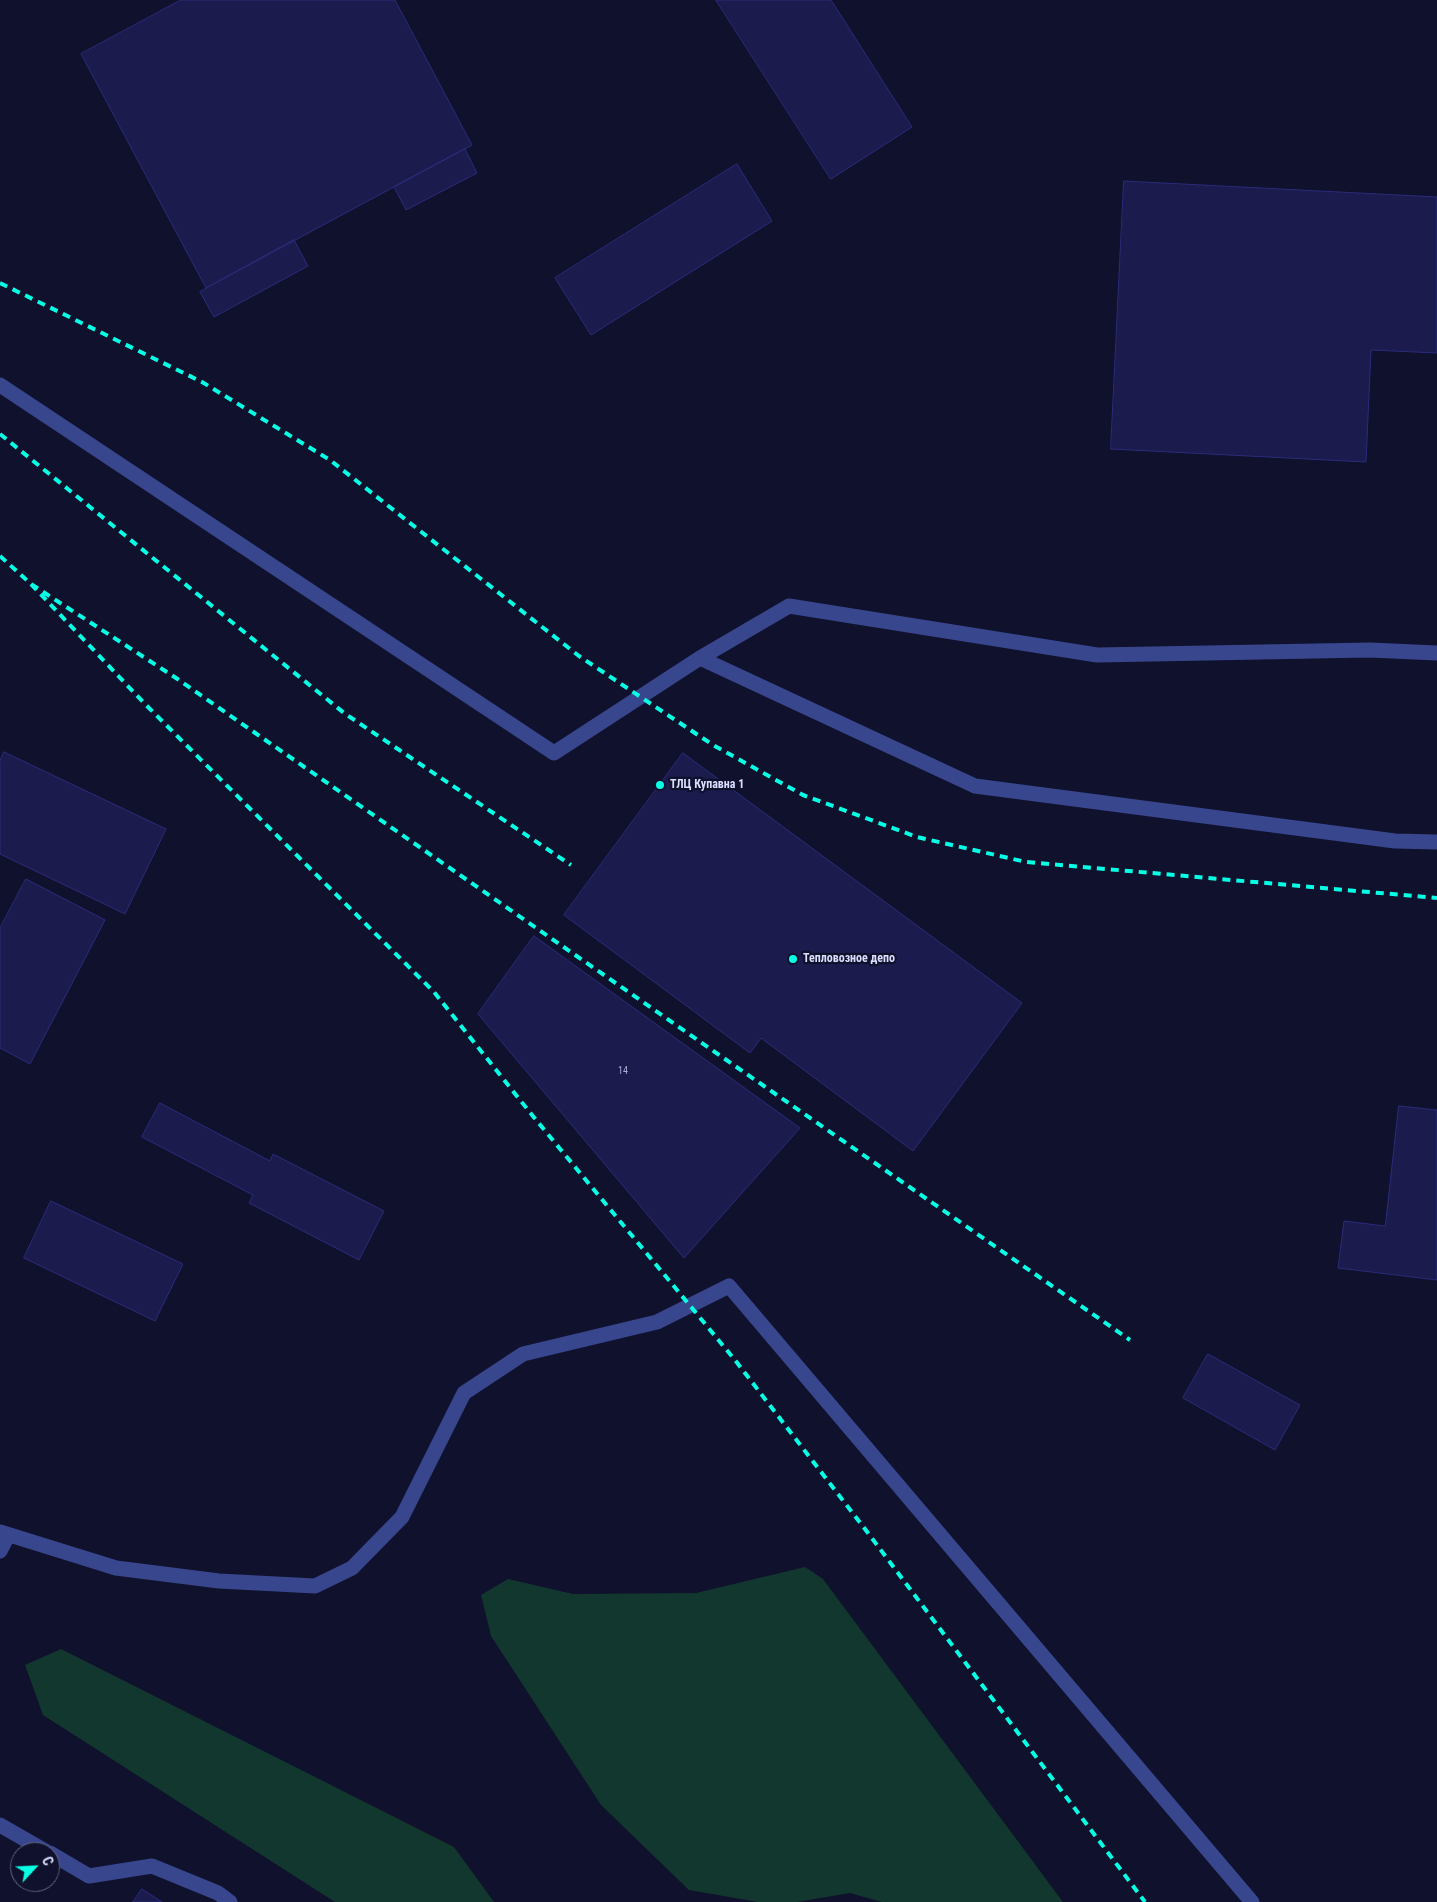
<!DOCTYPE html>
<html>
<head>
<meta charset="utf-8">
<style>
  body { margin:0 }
  #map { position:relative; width:1437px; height:1902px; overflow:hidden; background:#10112c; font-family:"Roboto Condensed",sans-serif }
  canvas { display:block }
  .north { position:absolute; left:10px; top:1842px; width:50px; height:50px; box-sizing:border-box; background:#10112c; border:1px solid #616380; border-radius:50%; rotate:65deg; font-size:14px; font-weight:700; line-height:20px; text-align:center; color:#dbdeff }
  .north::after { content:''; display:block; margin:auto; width:18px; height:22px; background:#07ffe5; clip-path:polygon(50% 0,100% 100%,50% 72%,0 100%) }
</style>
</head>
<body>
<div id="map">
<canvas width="1437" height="1902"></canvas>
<div class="north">С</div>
</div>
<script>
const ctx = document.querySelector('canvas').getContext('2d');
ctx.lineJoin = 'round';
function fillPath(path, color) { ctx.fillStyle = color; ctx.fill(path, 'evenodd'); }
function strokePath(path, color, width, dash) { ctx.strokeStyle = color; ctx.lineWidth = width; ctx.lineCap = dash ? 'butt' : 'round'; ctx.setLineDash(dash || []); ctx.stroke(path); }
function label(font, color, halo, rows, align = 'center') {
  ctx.font = font + ' "Roboto Condensed",sans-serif'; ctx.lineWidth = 4.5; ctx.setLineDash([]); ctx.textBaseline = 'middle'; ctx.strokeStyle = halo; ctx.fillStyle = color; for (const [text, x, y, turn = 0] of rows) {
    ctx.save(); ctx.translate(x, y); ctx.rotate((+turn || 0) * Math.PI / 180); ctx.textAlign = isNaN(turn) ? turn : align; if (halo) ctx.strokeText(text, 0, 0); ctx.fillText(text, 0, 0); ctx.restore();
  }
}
fillPath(new Path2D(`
  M805,1567L823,1579L1063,1902H882L850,1893L797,1902H758L689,1890L601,1805L491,1636L481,1595L508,1579L573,1594L696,1593Z
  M61,1649L454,1847L494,1902H335L43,1715L25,1665Z`), '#12372e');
const building = new Path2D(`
  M181,0H395L472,145L206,288L81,54Z
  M716,0H831L912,127L831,179Z
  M465,149L477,173L406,210L394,187Z
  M737,164L772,221L591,335L555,278Z
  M1124,181L1437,197V353L1371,350L1366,462L1111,449Z
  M294,240L308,266L214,317L200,292Z
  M4,752L166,829L125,914L0,854V761Z
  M683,753L1022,1003L913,1151L761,1038L750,1053L564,915Z
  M26,879L105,920L30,1064L0,1048V928Z
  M534,936L800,1128L684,1258L478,1014Z
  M160,1103L270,1161L273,1154L384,1211L359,1260L249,1203L253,1195L142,1137Z
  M1399,1106L1437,1110V1280L1338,1268L1344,1221L1385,1226Z
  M51,1201L183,1264L155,1321L24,1258Z
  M1208,1354L1300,1405L1275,1450L1183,1398Z
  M142,1889L162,1902H133Z`);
fillPath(building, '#1b1b4e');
strokePath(building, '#2b2c7b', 1);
strokePath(new Path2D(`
  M0,385L554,753L700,658L789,606L1097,655L1370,650L1437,653
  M700,658L975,786L1395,841L1437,842
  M0,1532L116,1568L219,1581L315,1586L352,1568L402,1517L464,1393L523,1354L657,1322L729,1286L1252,1902
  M0,1551L8,1536
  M0,1825L47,1852
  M50,1853L89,1876L152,1866L218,1893L230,1902`), '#38468e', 15);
strokePath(new Path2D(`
  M0,283L202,382L330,460L579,656L713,745L803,795L917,837L1026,862L1437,898
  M0,434L344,713L571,865
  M0,556L31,584L176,678L1130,1340
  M31,584L144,703L434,992L532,1115L735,1360L868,1533L1145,1902`), '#07ffe5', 4, [8, 6]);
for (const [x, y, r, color] of [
  [660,785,5,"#07ffe5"],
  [793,959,5,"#07ffe5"]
]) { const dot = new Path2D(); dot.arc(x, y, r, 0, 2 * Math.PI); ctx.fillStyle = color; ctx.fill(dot); strokePath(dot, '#10112c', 2); }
label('10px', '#abadd3', null, [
  ["14",623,1071]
]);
label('bold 12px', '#dbdeff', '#10112c', [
  ["ТЛЦ Купавна 1",670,785],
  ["Тепловозное депо",803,959]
], 'left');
</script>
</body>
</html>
